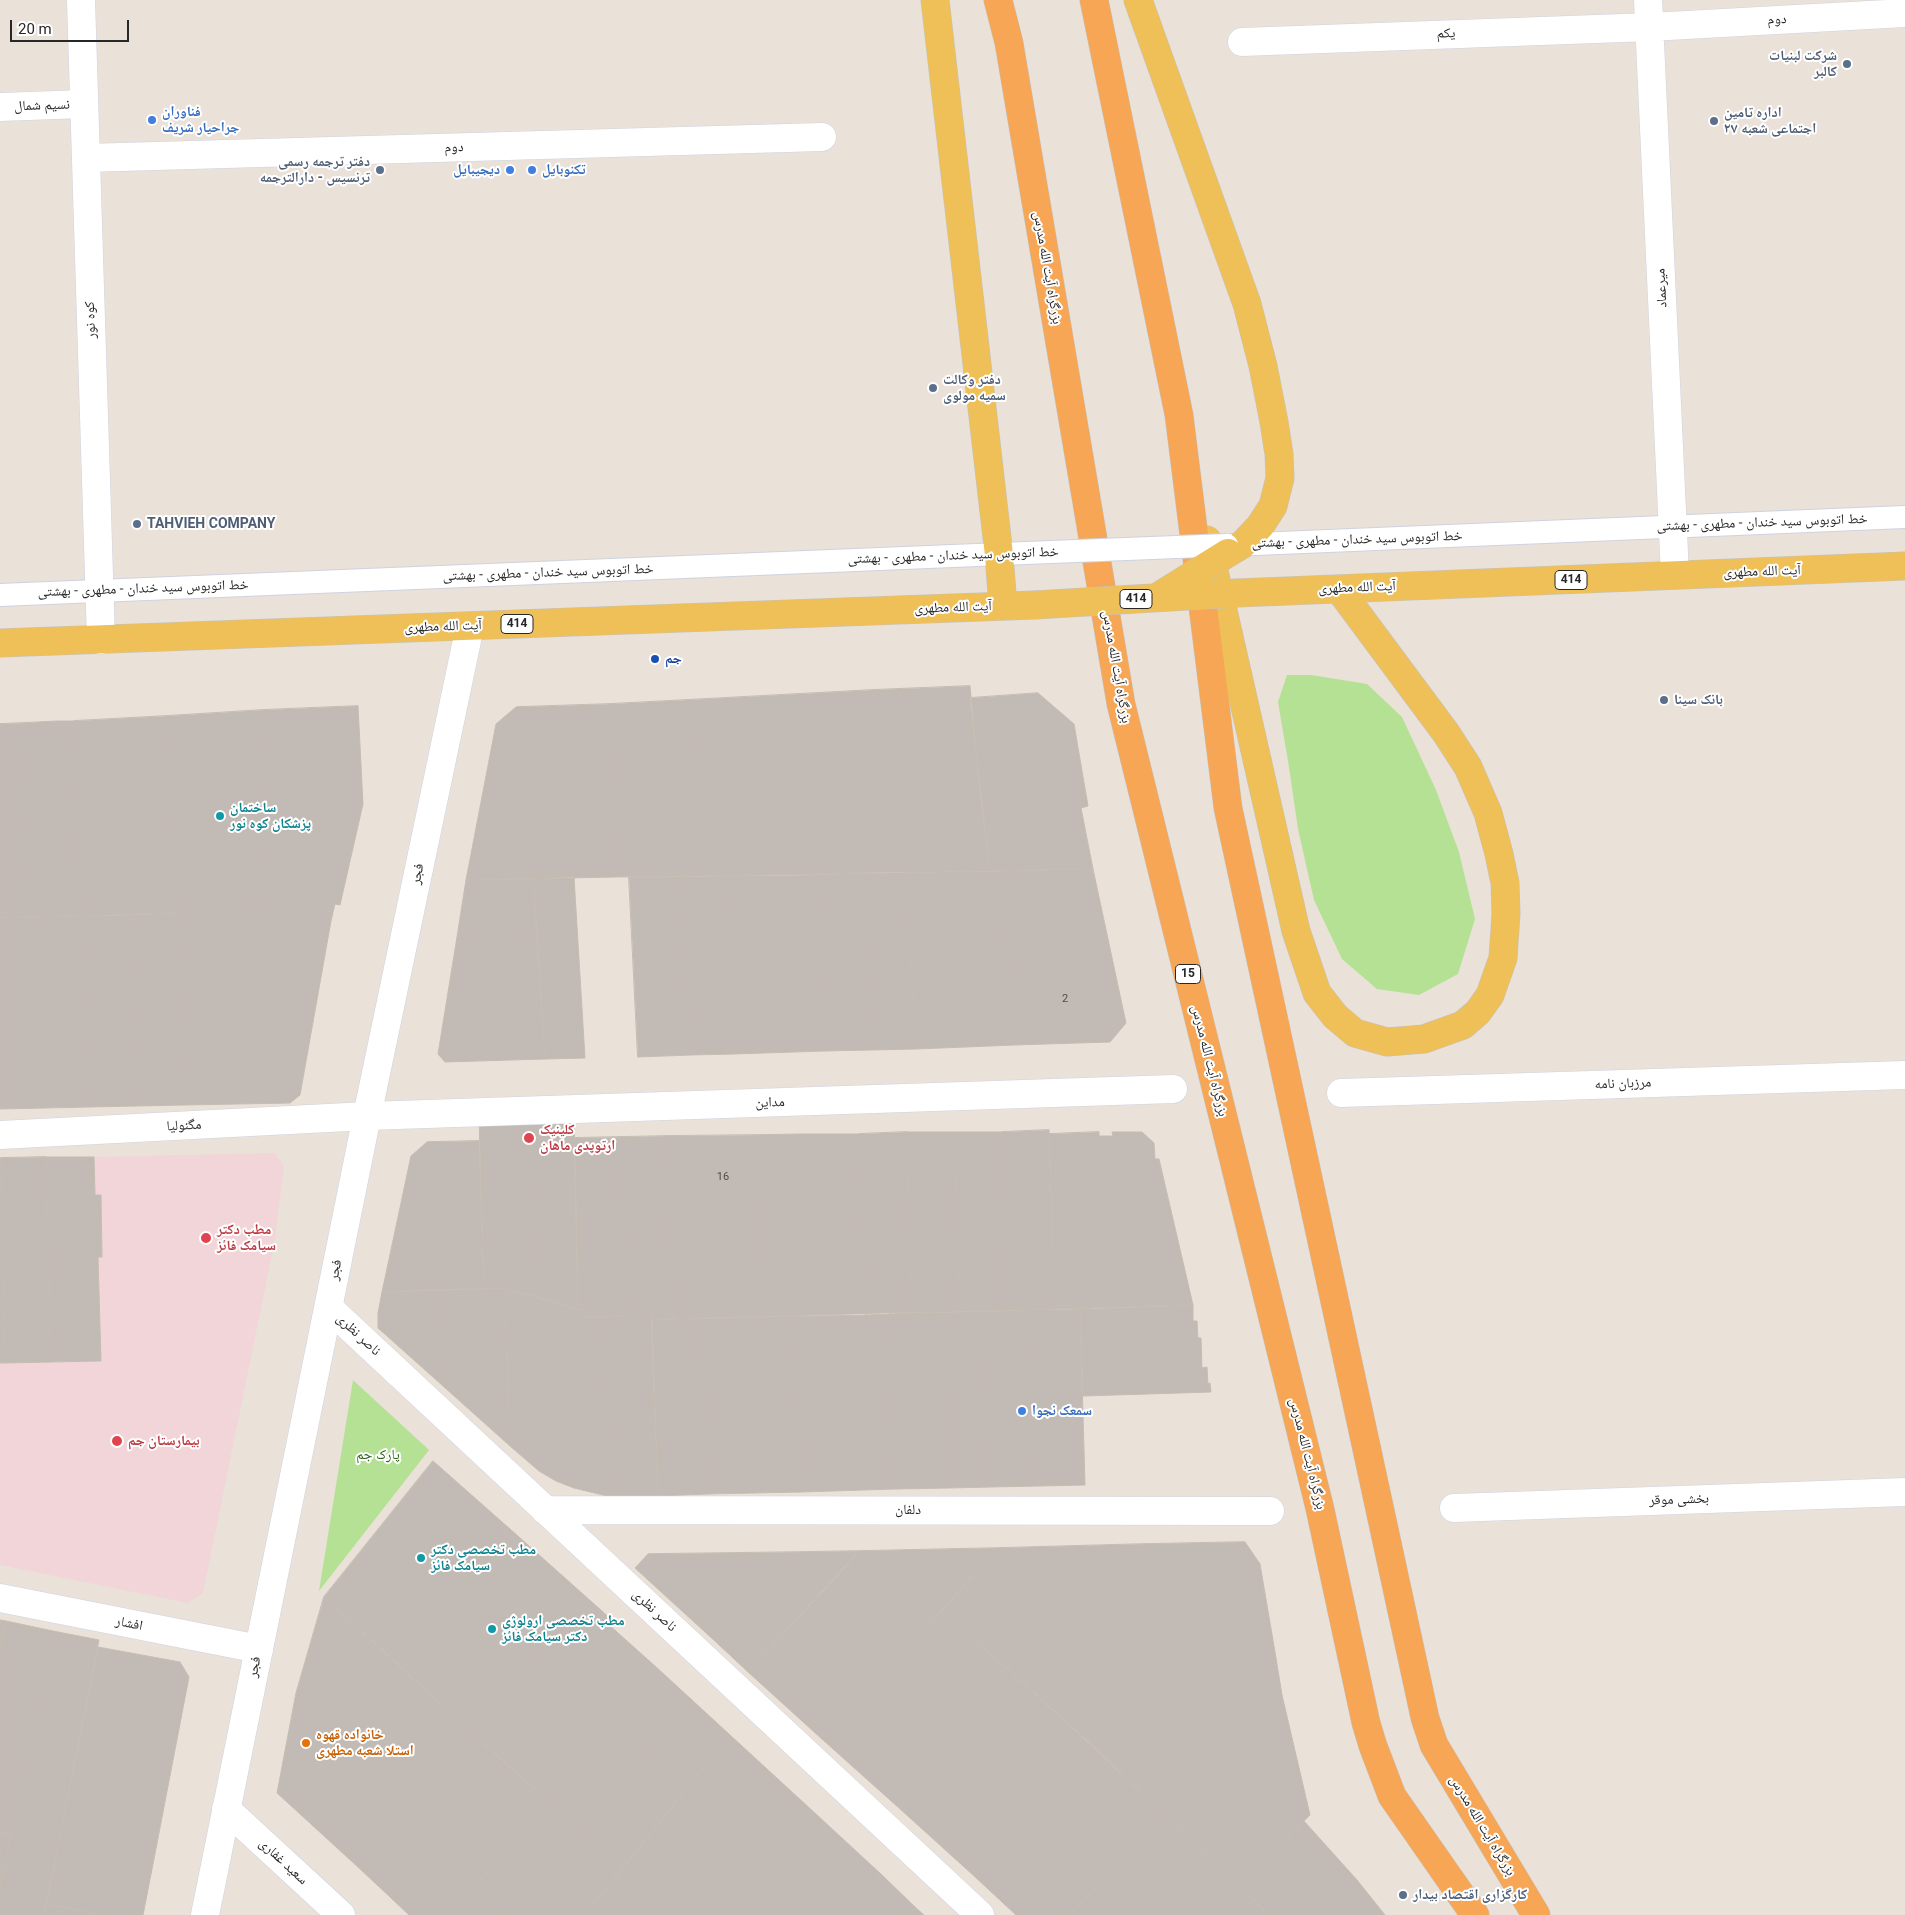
<!DOCTYPE html>
<html>
<head>
<meta charset="utf-8">
<style>
  body { margin:0 }
  #map { position:relative; width:1905px; height:1915px; overflow:hidden; background:#eae1d8; font-family:Roboto,sans-serif }
  canvas { display:block }
  .scale { position:absolute; left:10px; top:20px; width:119px; height:22px; box-sizing:border-box; border:2px solid #272727; border-top:0; padding-left:6px; font-size:15px; line-height:18px; white-space:nowrap; color:#272727; -webkit-text-stroke:4px #fff; paint-order:stroke }
</style>
</head>
<body>
<div id="map">
<canvas width="1905" height="1915"></canvas>
<div class="scale">20 m</div>
</div>
<script>
const ctx = document.querySelector('canvas').getContext('2d');
ctx.lineJoin = 'round';
function fillPath(path, color) { ctx.fillStyle = color; ctx.fill(path, 'evenodd'); }
function strokePath(path, color, width, dash) { ctx.strokeStyle = color; ctx.lineWidth = width; ctx.lineCap = dash ? 'butt' : 'round'; ctx.setLineDash(dash || []); ctx.stroke(path); }
function label(font, color, halo, rows, align = 'center') {
  ctx.font = font + ' Roboto,"Noto Naskh Arabic",sans-serif'; ctx.lineWidth = 4; ctx.setLineDash([]); ctx.textBaseline = 'middle'; ctx.strokeStyle = halo; ctx.fillStyle = color; for (const [text, x, y, turn = 0] of rows) {
    ctx.save(); ctx.translate(x, y); ctx.rotate((+turn || 0) * Math.PI / 180); ctx.textAlign = isNaN(turn) ? turn : align; if (halo) ctx.strokeText(text, 0, 0); ctx.fillText(text, 0, 0); ctx.restore();
  }
}
fillPath(new Path2D(`
  M275,1153L284,1166L274,1244L203,1593L188,1603L0,1565V1363L101,1361L98,1257H102L101,1196L95,1195L94,1157Z`), '#f1d5d8');
fillPath(new Path2D(`
  M1287,675H1311L1367,684L1402,717L1436,790L1459,852L1475,919L1458,974L1419,995L1377,989L1342,959L1314,900L1298,829L1289,767L1278,702Z
  M353,1380L429,1450L319,1591Z`), '#b4e194');
const building = new Path2D(`
  M970,686L981,800L990,871L891,873L873,690Z
  M873,690L891,873L701,876L687,700Z
  M1038,693L1074,724L1088,806L1081,808L1093,869L990,871L970,698Z
  M687,700L701,876L615,877L611,704Z
  M611,704L615,877L466,880L496,724L516,707Z
  M358,706L363,804L340,905L335,904L331,921L271,910L263,710Z
  M263,710L271,910L177,913L167,716Z
  M167,716L177,913L81,916L74,721Z
  M57,721H74L81,916L32,917L25,723Z
  M25,723L32,917L0,918V724Z
  M1093,869L1126,1023L1110,1042L1014,1045L1002,871Z
  M1002,871L1014,1045L966,1047L955,872Z
  M906,872L916,1049L871,1050L859,873Z
  M906,872H955L966,1047L916,1049Z
  M859,873L871,1050L824,1051L815,875Z
  M815,875L824,1051L734,1054L731,997L720,876Z
  M720,876L731,997L734,1054L691,1055L680,877Z
  M574,877L585,1058L545,1059L533,879Z
  M629,877H680L691,1055L638,1057Z
  M509,879H533L537,934L457,937L466,880Z
  M271,910L331,921L300,1095L290,1103L184,1105L177,913Z
  M177,913L184,1105L137,1106L128,915Z
  M128,915L137,1106L89,1107L81,916Z
  M81,916L89,1107L0,1109V918Z
  M537,934L545,1059L445,1062L438,1054L457,937Z
  M574,1115L577,1244L578,1309L534,1296L528,1116Z
  M528,1116L534,1296L505,1288L484,1289L479,1118Z
  M1049,1130L1055,1309L1005,1311L1002,1132Z
  M907,1132L911,1313L866,1315L859,1134Z
  M907,1132H955L959,1312L911,1313Z
  M955,1132H1002L1005,1311L959,1312Z
  M1099,1132V1136H1113L1112,1132H1142L1154,1143L1155,1159H1159L1193,1305L1055,1309L1049,1134Z
  M801,1134H859L866,1315L766,1317L763,1135Z
  M763,1135L766,1317L673,1319L668,1136Z
  M668,1136L673,1319L652,1320L651,1315L627,1316L621,1137Z
  M621,1137L627,1316L585,1317L584,1311L578,1309L574,1138Z
  M479,1141L484,1289L382,1292L411,1156L427,1142Z
  M46,1157L51,1362L5,1363L1,1158Z
  M46,1157H94L95,1195H101L102,1257H98L101,1361L51,1362Z
  M0,1158H1L5,1363H0Z
  M505,1288L584,1311L585,1317H604L611,1497L574,1488L556,1481L539,1471L510,1446Z
  M505,1288L508,1384L510,1446L443,1386L440,1290Z
  M426,1290H440L443,1386L378,1328V1313L382,1292Z
  M1193,1305V1321H1197L1198,1338H1201L1202,1368L1207,1367L1208,1384L1210,1383L1211,1392L1083,1396L1080,1309Z
  M1080,1309L1085,1485L1039,1486L1033,1310Z
  M1033,1310L1039,1486L991,1487L987,1311Z
  M987,1311L991,1487L949,1488L947,1312Z
  M947,1312L949,1488L895,1489L890,1313Z
  M890,1313L895,1489L802,1492L795,1316Z
  M651,1315L658,1496L611,1497L604,1317Z
  M795,1316L802,1492L707,1494L702,1318Z
  M702,1318L707,1494L658,1496L652,1320Z
  M433,1461L510,1529L398,1664L324,1597Z
  M510,1529L584,1595L471,1732L398,1664Z
  M1245,1542L1260,1564L1092,1745L1018,1678L1143,1544Z
  M1143,1544L1018,1678L941,1612L997,1548Z
  M997,1548L930,1624L909,1606L846,1566L859,1551Z
  M859,1551L748,1672L717,1643L800,1552Z
  M800,1552L717,1643L635,1568L648,1554Z
  M1260,1564L1276,1658L1203,1739L1147,1798L1092,1745Z
  M846,1566L909,1606L930,1624L823,1740L748,1672Z
  M584,1595L612,1620L608,1624L655,1666L546,1799L471,1732Z
  M324,1597L404,1670L288,1803L277,1793L296,1693Z
  M941,1612L1020,1680L899,1808L823,1740Z
  M0,1620L6,1621L0,1649Z
  M6,1621L53,1631L11,1835L0,1833V1649Z
  M53,1631L99,1640L58,1845L11,1835Z
  M98,1647L180,1662L189,1677L153,1864L58,1845Z
  M1276,1658L1282,1695L1310,1815L1238,1885L1147,1798L1203,1739Z
  M655,1666L692,1700L582,1830L546,1799Z
  M404,1670L471,1732L400,1822L359,1868L288,1803Z
  M1020,1680L1092,1746L973,1875L899,1808Z
  M692,1700L730,1735L624,1866L582,1830Z
  M471,1732L504,1762L390,1897L359,1868L400,1822Z
  M730,1735L767,1769L652,1905L617,1875Z
  M1092,1746L1166,1816L1070,1915H1016L973,1875Z
  M504,1762L546,1799L453,1915H409L390,1897Z
  M767,1769L804,1803L755,1861L714,1915H664L652,1905Z
  M546,1799L582,1830L511,1915H453Z
  M804,1803L882,1875L848,1915H714L755,1861Z
  M1166,1816L1238,1885L1209,1915H1070Z
  M1304,1821L1357,1880L1385,1915H1269L1238,1885Z
  M582,1830L624,1866L585,1915H511Z
  M0,1833L11,1835L0,1890Z
  M11,1835L58,1845L44,1915H0V1890Z
  M58,1845L153,1864L143,1915H105L46,1904Z
  M617,1875L652,1905L664,1915H585Z
  M882,1875L915,1907L908,1915H848Z
  M1238,1885L1264,1911L1269,1915H1209Z
  M46,1904L71,1909L105,1915H44Z
  M915,1907L924,1915H908Z`);
fillPath(building, '#c2bbb5');
strokePath(building, '#c5bdb2', 1);
const service = new Path2D(`
  M1232,545L1905,517
  M0,595L1026,553`);
const minor = new Path2D(`
  M81,0L101,640
  M1648,0L1675,575
  M1242,42L1650,27L1905,13
  M0,107L84,104
  M86,158L822,137
  M1341,1093L1905,1075
  M0,1135L367,1116L1173,1089
  M329,1308L980,1915
  M1454,1508L1905,1492
  M545,1510L1270,1511
  M0,1598L259,1649
  M226,1809L341,1915`);
const tertiary = new Path2D(`
  M205,1915L367,1116L470,626`);
const primary = new Path2D(`
  M935,0L999,555L1003,606
  M1138,0L1247,304L1263,366L1274,422L1279,454L1280,478L1273,506L1260,526L1243,544L1228,553
  M1207,540L1296,931L1317,993L1335,1016L1355,1033L1387,1042L1424,1039L1463,1025L1478,1012L1490,995L1503,958L1506,914L1505,883L1499,854L1488,813L1468,767L1446,733L1339,589
  M1237,593L1905,566
  M0,643L1035,605`);
const trunk = new Path2D(`
  M998,0L1009,43L1121,704L1320,1509L1366,1723L1373,1746L1392,1796L1475,1915
  M1094,0L1179,415L1228,808L1425,1718L1434,1745L1536,1915`);
strokePath(service, '#ced3e0', 24);
strokePath(minor, '#ced3e0', 29);
strokePath(tertiary, '#ced3e0', 29);
strokePath(primary, '#c3c3c3', 29);
strokePath(trunk, '#c3c3c3', 29);
strokePath(service, '#fff', 22);
strokePath(minor, '#fff', 28);
strokePath(tertiary, '#fff', 28);
strokePath(primary, '#efc058', 28);
strokePath(trunk, '#f6a654', 28);
const serviceBridge = new Path2D(`
  M1026,553L1227,545`);
const primaryBridge = new Path2D(`
  M1159,596L1228,553
  M1035,605L1237,593`);
strokePath(serviceBridge, '#ced3e0', 24, []);
strokePath(primaryBridge, '#c3c3c3', 29, []);
strokePath(serviceBridge, '#fff', 22);
strokePath(primaryBridge, '#efc058', 28);
for (const [x, y, r, color] of [
  [1847,64,5,"#5c6f8a"],
  [152,120,5,"#3f7fe0"],
  [1714,121,5,"#5c6f8a"],
  [380,170,5,"#5c6f8a"],
  [510,170,5,"#3f7fe0"],
  [532,170,5,"#3f7fe0"],
  [933,388,5,"#5c6f8a"],
  [137,524,5,"#5c6f8a"],
  [655,659,5,"#1a4fb4"],
  [1664,700,5,"#5c6f8a"],
  [220,816,5,"#0f9aa8"],
  [529,1138,6,"#e0444e"],
  [206,1238,6,"#e0444e"],
  [1022,1411,5,"#3f7fe0"],
  [117,1441,6,"#e0444e"],
  [421,1558,5,"#0f9aa8"],
  [492,1629,5,"#0f9aa8"],
  [306,1743,5,"#e8710a"],
  [1403,1895,5,"#5c6f8a"]
]) { const dot = new Path2D(); dot.arc(x, y, r, 0, 2 * Math.PI); ctx.fillStyle = color; ctx.fill(dot); strokePath(dot, '#fff', 2); }
label('11px', '#4e4c4a', null, [
  ["2",1065,999],
  ["16",723,1177]
]);
for (const [x, y, w] of [
  [1571,580,32],
  [1136,599,32],
  [517,624,32],
  [1188,974,25]
]) { const box = new Path2D(); box.roundRect(x - w / 2, y - 9.5, w, 19, 4); ctx.fillStyle = '#fff'; ctx.fill(box); strokePath(box, '#272727', 1); }
label('bold 12px', '#272727', null, [
  ["414",1571,580],
  ["414",1136,599],
  ["414",517,624],
  ["15",1188,974]
]);
label('14px', '#272727', '#fff', [
  ["دوم",1777,20,-3],
  ["یکم",1446,34,-2],
  ["نسیم شمال",42,106,-2],
  ["دوم",454,148,-2],
  ["بزرگراه آیت الله مدرس",1047,268,80],
  ["میرعماد",1662,288,-93],
  ["کوه نور",91,320,-92],
  ["خط اتوبوس سید خندان - مطهری - بهشتی",1762,523,-2],
  ["خط اتوبوس سید خندان - مطهری - بهشتی",1357,540,-2],
  ["خط اتوبوس سید خندان - مطهری - بهشتی",953,556,-2],
  ["آیت الله مطهری",1762,572,-2],
  ["خط اتوبوس سید خندان - مطهری - بهشتی",548,573,-2],
  ["آیت الله مطهری",1357,588,-2],
  ["خط اتوبوس سید خندان - مطهری - بهشتی",143,589,-2],
  ["آیت الله مطهری",953,608,-2],
  ["آیت الله مطهری",443,627,-2],
  ["بزرگراه آیت الله مدرس",1116,667,80],
  ["فجر",418,874,-78],
  ["بزرگراه آیت الله مدرس",1209,1061,76],
  ["مرزبان نامه",1623,1084,-2],
  ["مداین",770,1103,-2],
  ["مگنولیا",184,1126,-3],
  ["فجر",336,1270,-79],
  ["ناصر نظری",358,1335,43],
  ["بزرگراه آیت الله مدرس",1307,1454,76],
  ["بخشی موقر",1679,1500,-2],
  ["دلفان",908,1510],
  ["ناصر نظری",654,1611,43],
  ["افشار",129,1624,11],
  ["فجر",255,1667,-78],
  ["بزرگراه آیت الله مدرس",1482,1826,59],
  ["سعید غفاری",283,1862,43]
]);
label('bold 14px', '#4e5e75', '#fff', [
  ["شرکت لبنیات",1837,56,"right"],
  ["کالبر",1837,72,"right"],
  ["اداره تامین",1724,113],
  ["اجتماعی شعبه ۲۷",1724,129],
  ["دفتر ترجمه رسمی",370,162,"right"],
  ["ترنسیس - دارالترجمه",370,178,"right"],
  ["دفتر وکالت",943,380],
  ["سمیه مولوی",943,396],
  ["TAHVIEH COMPANY",147,524],
  ["بانک سینا",1674,700],
  ["کارگزاری اقتصاد بیدار",1413,1895]
], 'left');
label('bold 14px', '#366cbe', '#fff', [
  ["فناوران",162,112],
  ["جراحیار شریف",162,128],
  ["دیجیبایل",500,170,"right"],
  ["تکنوبایل",542,170],
  ["سمعک نجوا",1032,1411]
], 'left');
label('bold 14px', '#164399', '#fff', [
  ["جم",665,659]
], 'left');
label('bold 14px', '#0d838f', '#fff', [
  ["ساختمان",230,808],
  ["پزشکان کوه نور",230,824],
  ["مطب تخصصی دکتر",431,1550],
  ["سیامک فائز",431,1566],
  ["مطب تخصصی ارولوژی",502,1621],
  ["دکتر سیامک فائز",502,1637]
], 'left');
label('bold 14px', '#be3a42', '#fff', [
  ["کلینیک",540,1130],
  ["ارتوپدی ماهان",540,1146],
  ["مطب دکتر",217,1230],
  ["سیامک فائز",217,1246],
  ["بیمارستان جم",128,1441]
], 'left');
label('14px', '#2e6219', '#fff', [
  ["پارک جم",378,1455]
]);
label('bold 14px', '#c56008', '#fff', [
  ["خانواده قهوه",316,1735],
  ["استلا شعبه مطهری",316,1751]
], 'left');
</script>
</body>
</html>
